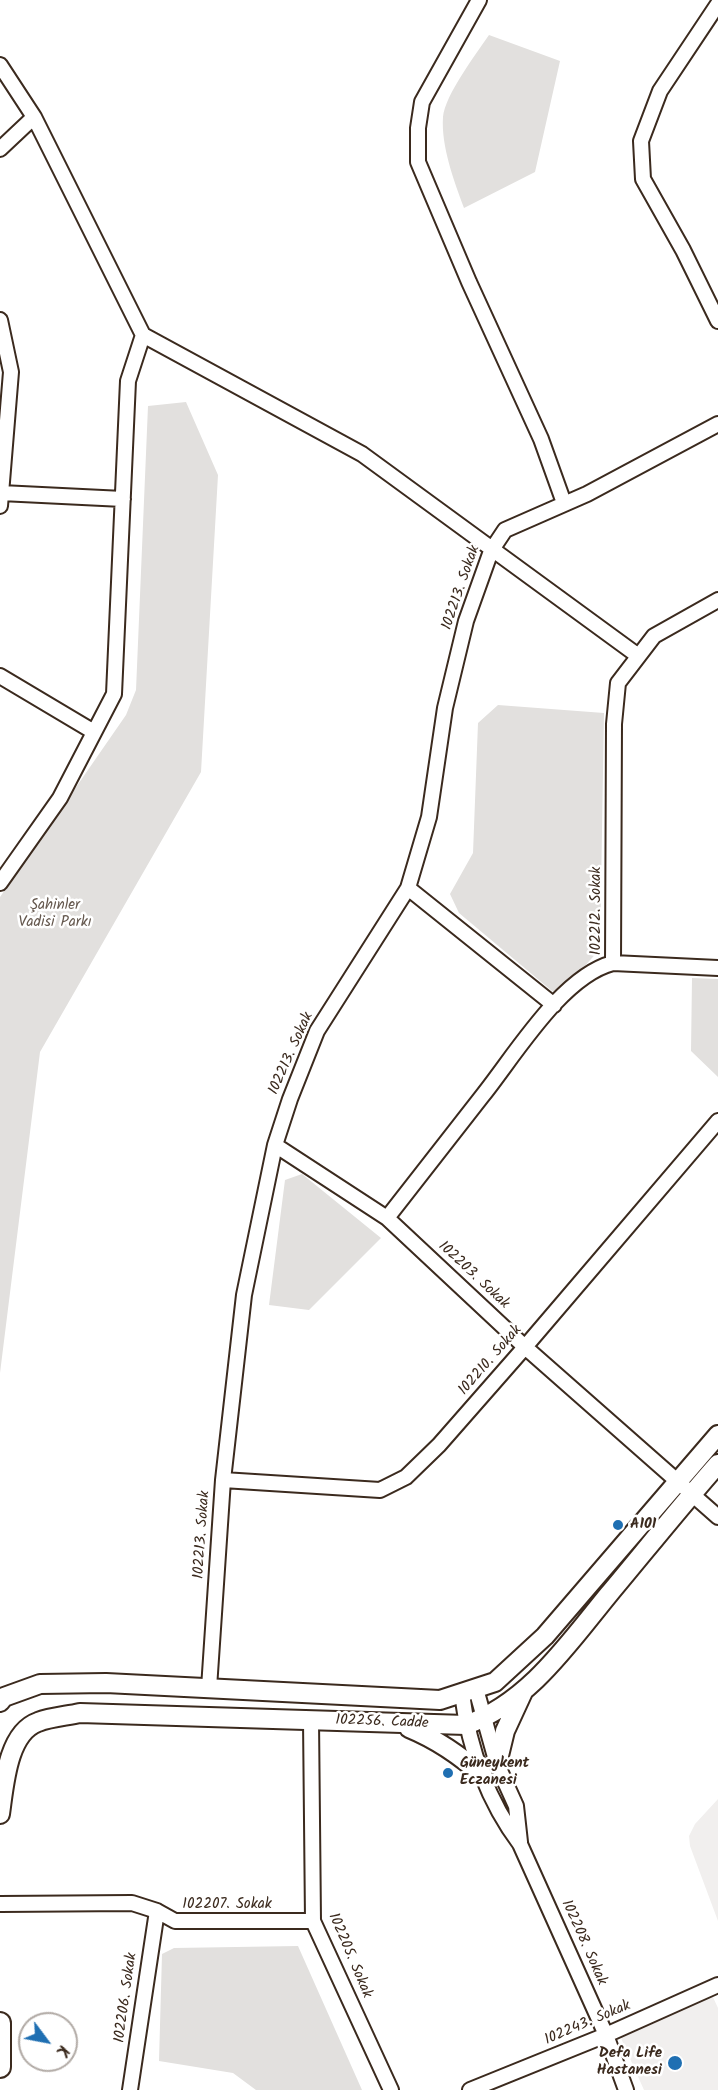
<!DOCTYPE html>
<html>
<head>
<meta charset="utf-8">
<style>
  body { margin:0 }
  #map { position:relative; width:718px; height:2090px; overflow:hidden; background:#fff; font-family:Kalam,sans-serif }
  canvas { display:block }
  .north { position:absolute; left:18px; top:2012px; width:60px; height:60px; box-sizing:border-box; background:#fff; border:2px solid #b1aaa5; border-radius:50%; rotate:122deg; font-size:16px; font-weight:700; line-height:24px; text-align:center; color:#3b2a1e }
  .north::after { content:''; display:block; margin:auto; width:21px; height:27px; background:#1f6fb2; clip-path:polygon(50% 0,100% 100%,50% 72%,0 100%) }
</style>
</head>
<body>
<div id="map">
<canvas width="718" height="2090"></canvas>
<div class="north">K</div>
</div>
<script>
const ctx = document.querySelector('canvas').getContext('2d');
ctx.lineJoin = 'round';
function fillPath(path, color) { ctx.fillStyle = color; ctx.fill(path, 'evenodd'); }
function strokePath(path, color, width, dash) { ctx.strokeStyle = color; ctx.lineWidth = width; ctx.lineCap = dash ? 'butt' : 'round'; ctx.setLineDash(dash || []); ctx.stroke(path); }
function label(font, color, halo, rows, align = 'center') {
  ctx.font = font + ' Kalam,sans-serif'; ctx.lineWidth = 5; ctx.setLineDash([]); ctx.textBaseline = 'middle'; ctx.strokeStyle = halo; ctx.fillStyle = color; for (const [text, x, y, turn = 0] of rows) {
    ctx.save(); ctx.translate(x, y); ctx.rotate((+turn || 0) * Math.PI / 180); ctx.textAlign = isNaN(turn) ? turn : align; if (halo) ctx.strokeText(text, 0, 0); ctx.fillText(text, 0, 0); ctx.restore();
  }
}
fillPath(new Path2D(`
  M718,1799V1921L690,1846L689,1836L695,1824Z
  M712,1995L718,2008V2090H644L620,2036Z`), '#f1efee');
fillPath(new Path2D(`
  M489,35L560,61L535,172L464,208C454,181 441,146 443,117C445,95 476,54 489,35Z
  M186,402L218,475L201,772L40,1052L0,1373V897L126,715L136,690L148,406Z
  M498,705L604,713L600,949L558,996L459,913L450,894L473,853L478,723Z
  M692,978L718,979V1077L691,1051Z
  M302,1174L381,1238L309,1310L269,1305L285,1180Z
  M298,1946L362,2090H256L233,2073L159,2061L162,1954L174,1948Z`), '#e2e0de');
const minor = new Path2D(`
  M479,0L422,102L418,128V162L469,282L541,439L564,503
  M718,4L660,91L641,141L643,179L683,250L718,321
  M0,65L34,117L143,335L362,454L637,655
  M0,149L34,117
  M0,320L11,372L0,506
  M1,493L123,499
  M0,676L94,732
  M0,883L60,798L114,694L128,381L143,335
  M408,888L554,1005
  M613,963L718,968
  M275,1145L387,1218L525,1347L718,1517
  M387,1218C419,1177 451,1136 483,1095C515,1055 562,976 613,963L614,724L618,683L654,636L718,600
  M223,1480L380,1490L406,1477L439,1445L525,1347L718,1121
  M209,1688L223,1480L244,1295L275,1145L290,1099L317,1031L408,888L429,817L445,708L466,621L491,551L505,530L587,494L718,424
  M476,1689L497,1764L516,1806L520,1842
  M462,1694C469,1748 488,1801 520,1844L606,2035L626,2090
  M311,1720L313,1921L391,2090
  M0,1904L132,1903L157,1911L175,1921H313
  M130,2090L157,1911
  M470,2090L606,2035L718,1985`);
const tertiary = new Path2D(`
  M0,1702L4,1697L40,1684L106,1683L440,1700L495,1682L545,1636L718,1435
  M409,1728C438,1740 460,1755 483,1776
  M497,1764L505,1731L523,1692
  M0,1814C4,1787 7,1733 38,1722C51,1717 67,1716 80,1713L466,1725C529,1702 568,1644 609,1594C645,1551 680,1507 718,1464`);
const secondary = new Path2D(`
  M0,2023V2067`);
strokePath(minor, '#3b2a1e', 18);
strokePath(tertiary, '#3b2a1e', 22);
strokePath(secondary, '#3b2a1e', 24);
strokePath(minor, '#fff', 14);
strokePath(tertiary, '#fff', 18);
strokePath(secondary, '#fff', 20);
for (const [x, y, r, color] of [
  [618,1525,6,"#1f6fb2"],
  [448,1773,6,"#1f6fb2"],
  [675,2063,8,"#1f6fb2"]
]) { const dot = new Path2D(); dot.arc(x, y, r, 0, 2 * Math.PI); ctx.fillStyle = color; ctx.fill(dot); strokePath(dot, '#fff', 2); }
label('15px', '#3b2a1e', '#fff', [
  ["102213. Sokak",462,588,-71],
  ["102212. Sokak",597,911,-90],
  ["102213. Sokak",292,1054,-66],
  ["102203. Sokak",473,1276,43],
  ["102210. Sokak",491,1361,-49],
  ["102213. Sokak",203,1535,-86],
  ["102256. Cadde",382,1723,2],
  ["102207. Sokak",227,1905],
  ["102208. Sokak",583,1943,66],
  ["102205. Sokak",349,1956,67],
  ["102206. Sokak",127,1998,-82],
  ["102243. Sokak",588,2024,-23]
]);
label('15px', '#65584e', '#fff', [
  ["Şahinler",55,906],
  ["Vadisi Parkı",55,923]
]);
label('bold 15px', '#3b2a1e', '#fff', [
  ["A101",630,1525],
  ["Güneykent",460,1764],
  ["Eczanesi",460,1781],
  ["Defa Life",662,2054,"right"],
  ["Hastanesi",662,2071,"right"]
], 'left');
</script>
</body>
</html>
